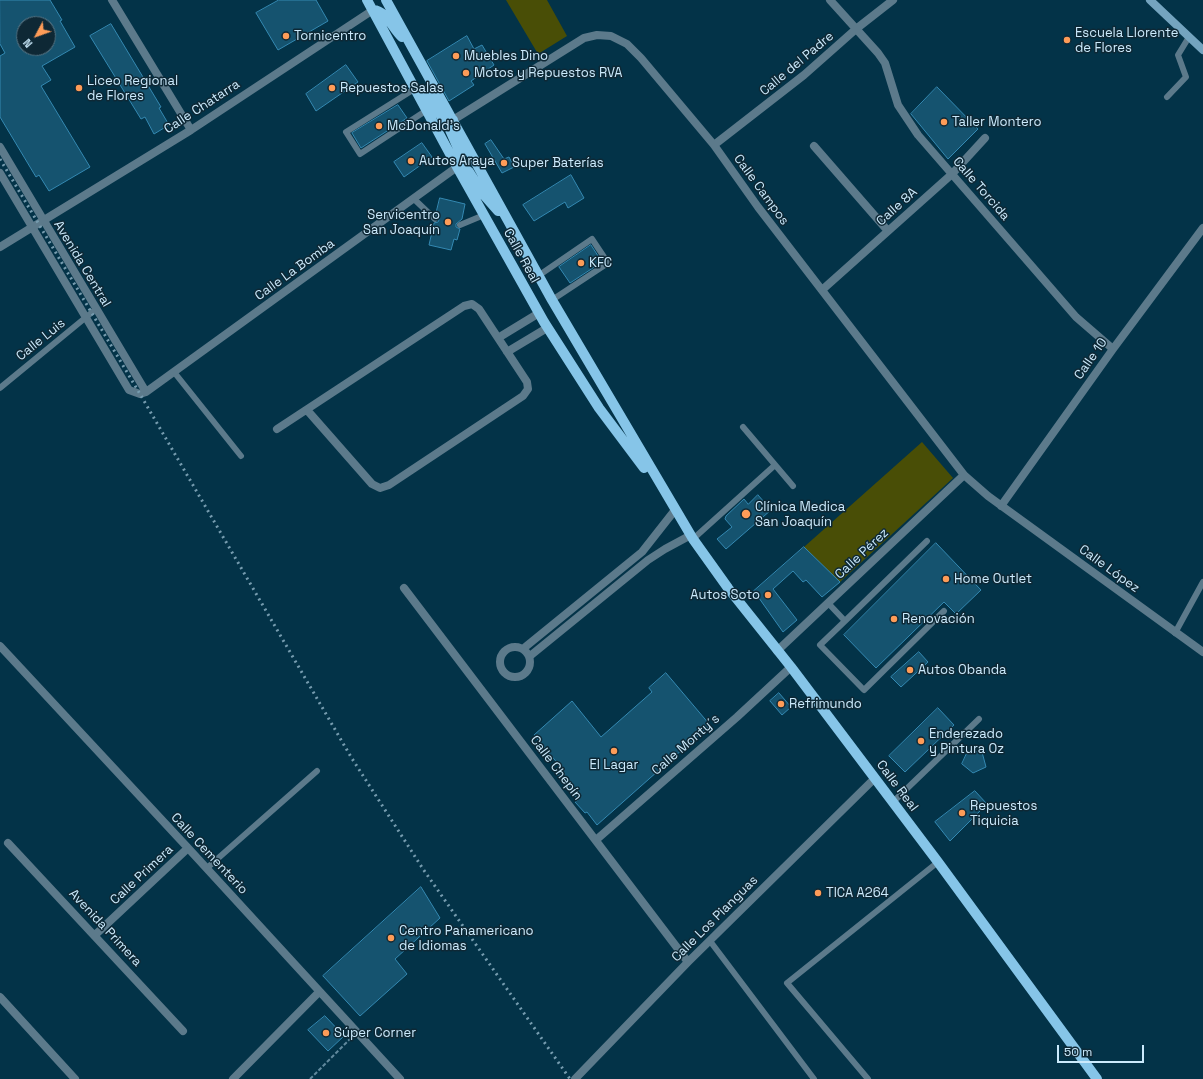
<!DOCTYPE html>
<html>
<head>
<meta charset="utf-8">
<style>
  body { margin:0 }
  #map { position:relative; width:1203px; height:1079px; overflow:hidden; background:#033348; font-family:"Space Grotesk",sans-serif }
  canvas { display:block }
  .north { position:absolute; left:16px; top:16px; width:40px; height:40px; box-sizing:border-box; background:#0e2835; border:1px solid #5a7685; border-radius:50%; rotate:229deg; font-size:11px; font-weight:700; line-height:16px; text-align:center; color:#cbeafc }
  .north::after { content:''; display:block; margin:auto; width:14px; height:18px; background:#fe9c58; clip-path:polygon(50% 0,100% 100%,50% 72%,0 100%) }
  .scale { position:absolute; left:1057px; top:1045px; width:87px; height:18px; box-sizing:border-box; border:2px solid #cbeafc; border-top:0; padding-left:5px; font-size:12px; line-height:14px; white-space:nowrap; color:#cbeafc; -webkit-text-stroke:3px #0e2835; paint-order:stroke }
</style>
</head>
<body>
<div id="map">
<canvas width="1203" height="1079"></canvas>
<div class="north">N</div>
<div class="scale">50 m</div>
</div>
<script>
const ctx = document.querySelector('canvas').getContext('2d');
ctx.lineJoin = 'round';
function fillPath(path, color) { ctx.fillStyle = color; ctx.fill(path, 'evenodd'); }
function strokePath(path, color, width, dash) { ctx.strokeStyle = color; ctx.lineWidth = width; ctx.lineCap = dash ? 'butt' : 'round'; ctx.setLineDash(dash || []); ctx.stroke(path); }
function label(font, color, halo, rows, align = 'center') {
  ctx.font = font + ' "Space Grotesk",sans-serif'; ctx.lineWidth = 3; ctx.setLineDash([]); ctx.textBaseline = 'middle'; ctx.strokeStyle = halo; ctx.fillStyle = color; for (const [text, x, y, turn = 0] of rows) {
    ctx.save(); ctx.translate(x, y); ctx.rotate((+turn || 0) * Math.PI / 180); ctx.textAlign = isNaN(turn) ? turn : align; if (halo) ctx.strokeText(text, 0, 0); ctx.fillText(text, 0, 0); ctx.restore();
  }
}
fillPath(new Path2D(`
  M506,0H547L567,36L538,54Z
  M922,442L953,478L840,582L804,547Z`), '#494e06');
const building = new Path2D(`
  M0,0H50L62,20L60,21L75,47L42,66L51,80L41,86L90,167L49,191L39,175L36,177L0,117V56L5,53L0,44ZM24,24H48V48H24Z
  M279,0H316L328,21L278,50L256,13Z
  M111,24L161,107L159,108L169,125L154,134L145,117L141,119L90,36Z
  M467,36L474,49L482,45L494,65L471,81L474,85L449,101L427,61Z
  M346,65L358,82L316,111L306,94Z
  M937,87L978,129L948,159L911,114Z
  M398,105L407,118L361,148L352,133Z
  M491,140L504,159L509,157L514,167L502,173L485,144Z
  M422,143L432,157L404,177L394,162Z
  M571,175L584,198L568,208L565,202L534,221L523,205Z
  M440,198L465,204L462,219L456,224V227L460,229L457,240L454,239L451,250L429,245L434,223L438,222L439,220L436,214Z
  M591,245L602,262L570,283L559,267Z
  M758,495L771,510L726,549L717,539L732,527L725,519L726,516L744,499L748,504Z
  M936,543L981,590L956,614L944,602L876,668L844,635Z
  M804,547L840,582L822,597L806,580L803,582L793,571L773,589L797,620L783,632L754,591Z
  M919,652L928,662L901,687L891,677Z
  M666,673L710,725L597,825L587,812L585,813L575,802L578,800L556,773L559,765L534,735L572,701L601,737L652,692L649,688Z
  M779,693L791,707L782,715L770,701Z
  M938,708L954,725L905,772L889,756Z
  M968,751L982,752L986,767L973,773L962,764Z
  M975,791L987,804L950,841L935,822Z
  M421,887L440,918L395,959L407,974L360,1016L323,976Z
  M325,1016L344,1036L328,1051L308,1030Z`);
fillPath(building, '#15536f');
strokePath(building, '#3489b2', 1);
strokePath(new Path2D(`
  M310,1079L350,1039`), '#61899d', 2, [4, 2]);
strokePath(new Path2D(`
  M416,88L346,132L360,154L427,110
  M1167,97L1186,77L1178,55L1189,37
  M414,199L435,219
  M460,225L484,215
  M538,276L592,239L608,263L552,300
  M174,372L241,456
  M0,388L96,309
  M743,427L793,486
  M693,539L775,465
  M828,603L845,621L820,645L864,690L944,611
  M845,621L927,541
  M1175,633L1203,582
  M893,802L979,719
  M207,868L317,771
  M710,941L814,1079
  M868,1079L787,983L938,862`), '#5c7a8b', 6);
strokePath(new Path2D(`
  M112,0L191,130
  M830,0L878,53L885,63L898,105L918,135L1076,317L1113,349
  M453,120L584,38L597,35L611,36L627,44L641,58L714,145L758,207L964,475L988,496L1203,652
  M714,145L804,75L856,29L893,0
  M814,146L888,231
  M0,147L146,392
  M0,173L129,390L140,394L146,392L457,167
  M0,247L191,130L373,10
  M822,290L952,174L985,138
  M498,338L539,313
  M507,352L547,328
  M277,429L464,306L472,304L479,309L527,382L528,389L523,396L389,485L380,488L372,484L307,410
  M1001,506L1113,349L1203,228
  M404,588L688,962
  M0,646L188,848L400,1079
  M500 662a15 15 0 1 1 30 0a15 15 0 1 1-30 0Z
  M524,648L642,552L675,510
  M777,651L964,475
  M530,656L648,560L665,549L691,535
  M596,840L737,717L791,667
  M8,843L183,1031
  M95,935L188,848
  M0,997L75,1079
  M233,1079L319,992
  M575,1079L688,962L874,779`), '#5c7a8b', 8);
strokePath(new Path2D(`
  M1150,0L1203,50`), '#74a4bf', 8);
strokePath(new Path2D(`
  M367,0L457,167L544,322L599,408L644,468
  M386,0L552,300L693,539L728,588L791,667L938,862L1097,1079
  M373,10C387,11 392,28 402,37
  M424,90L443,119L453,120L450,130L461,155L457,167L464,168L469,172L483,194L498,211`), '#86c5e8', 10);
strokePath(new Path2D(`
  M0,159L140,394L351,757L423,869L570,1079`), '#769caf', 3, [2, 4]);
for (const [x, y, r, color] of [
  [286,36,4,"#fe9c58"],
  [1067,40,4,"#fe9c58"],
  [456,56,4,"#fe9c58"],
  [466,73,4,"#fe9c58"],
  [79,88,4,"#fe9c58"],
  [332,88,4,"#fe9c58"],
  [944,122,4,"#fe9c58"],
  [379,126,4,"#fe9c58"],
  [411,161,4,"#fe9c58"],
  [504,163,4,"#fe9c58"],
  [448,222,4,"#fe9c58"],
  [581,263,4,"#fe9c58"],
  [746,514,5,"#fe9c58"],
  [946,579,4,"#fe9c58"],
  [768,595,4,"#fe9c58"],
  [894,619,4,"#fe9c58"],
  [910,670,4,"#fe9c58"],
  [781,704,4,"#fe9c58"],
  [921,741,4,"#fe9c58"],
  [614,751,4,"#fe9c58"],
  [962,813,4,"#fe9c58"],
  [818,893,4,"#fe9c58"],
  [391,938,4,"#fe9c58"],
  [326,1033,4,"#fe9c58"]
]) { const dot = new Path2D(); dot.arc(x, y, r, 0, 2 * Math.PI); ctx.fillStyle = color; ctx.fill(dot); strokePath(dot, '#0e2835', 1.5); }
label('13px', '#cbeafc', '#0e2835', [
  ["Escuela Llorente",1075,33],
  ["de Flores",1075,48],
  ["Tornicentro",294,36],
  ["Muebles Dino",464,56],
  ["Motos y Repuestos RVA",474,73],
  ["Liceo Regional",87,81],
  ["de Flores",87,96],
  ["Repuestos Salas",340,88],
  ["Taller Montero",952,122],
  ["McDonald's",387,126],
  ["Autos Araya",419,161],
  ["Super Baterías",512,163],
  ["Servicentro",440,215,"right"],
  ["San Joaquín",440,230,"right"],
  ["KFC",589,263],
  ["Clínica Medica",755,507],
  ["San Joaquín",755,522],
  ["Home Outlet",954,579],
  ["Autos Soto",760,595,"right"],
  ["Renovación",902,619],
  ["Autos Obanda",918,670],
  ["Refrimundo",789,704],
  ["Enderezado",929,734],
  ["y Pintura Oz",929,749],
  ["El Lagar",614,765,"center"],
  ["Repuestos",970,806],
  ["Tiquicia",970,821],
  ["TICA A264",826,893],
  ["Centro Panamericano",399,931],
  ["de Idiomas",399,946],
  ["Súper Corner",334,1033]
], 'left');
label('13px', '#cbeafc', '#0e2835', [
  ["Calle del Padre",797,64,-40],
  ["Calle Chatarra",202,107,-33],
  ["Calle Torcida",981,189,49],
  ["Calle Campos",761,190,54],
  ["Calle 8A",897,207,-42],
  ["Calle Real",521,256,61],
  ["Avenida Central",82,264,59],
  ["Calle La Bomba",295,270,-36],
  ["Calle Luis",41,340,-39],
  ["Calle 10",1091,359,-55],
  ["Calle Pérez",862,554,-43],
  ["Calle López",1109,569,36],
  ["Calle Monty´s",686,745,-41],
  ["Calle Chepín",556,768,53],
  ["Calle Real",897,786,53],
  ["Calle Cementerio",209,854,47],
  ["Calle Primera",142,875,-43],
  ["Calle Los Pianguas",715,919,-45],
  ["Avenida Primera",105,928,47]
]);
</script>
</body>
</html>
